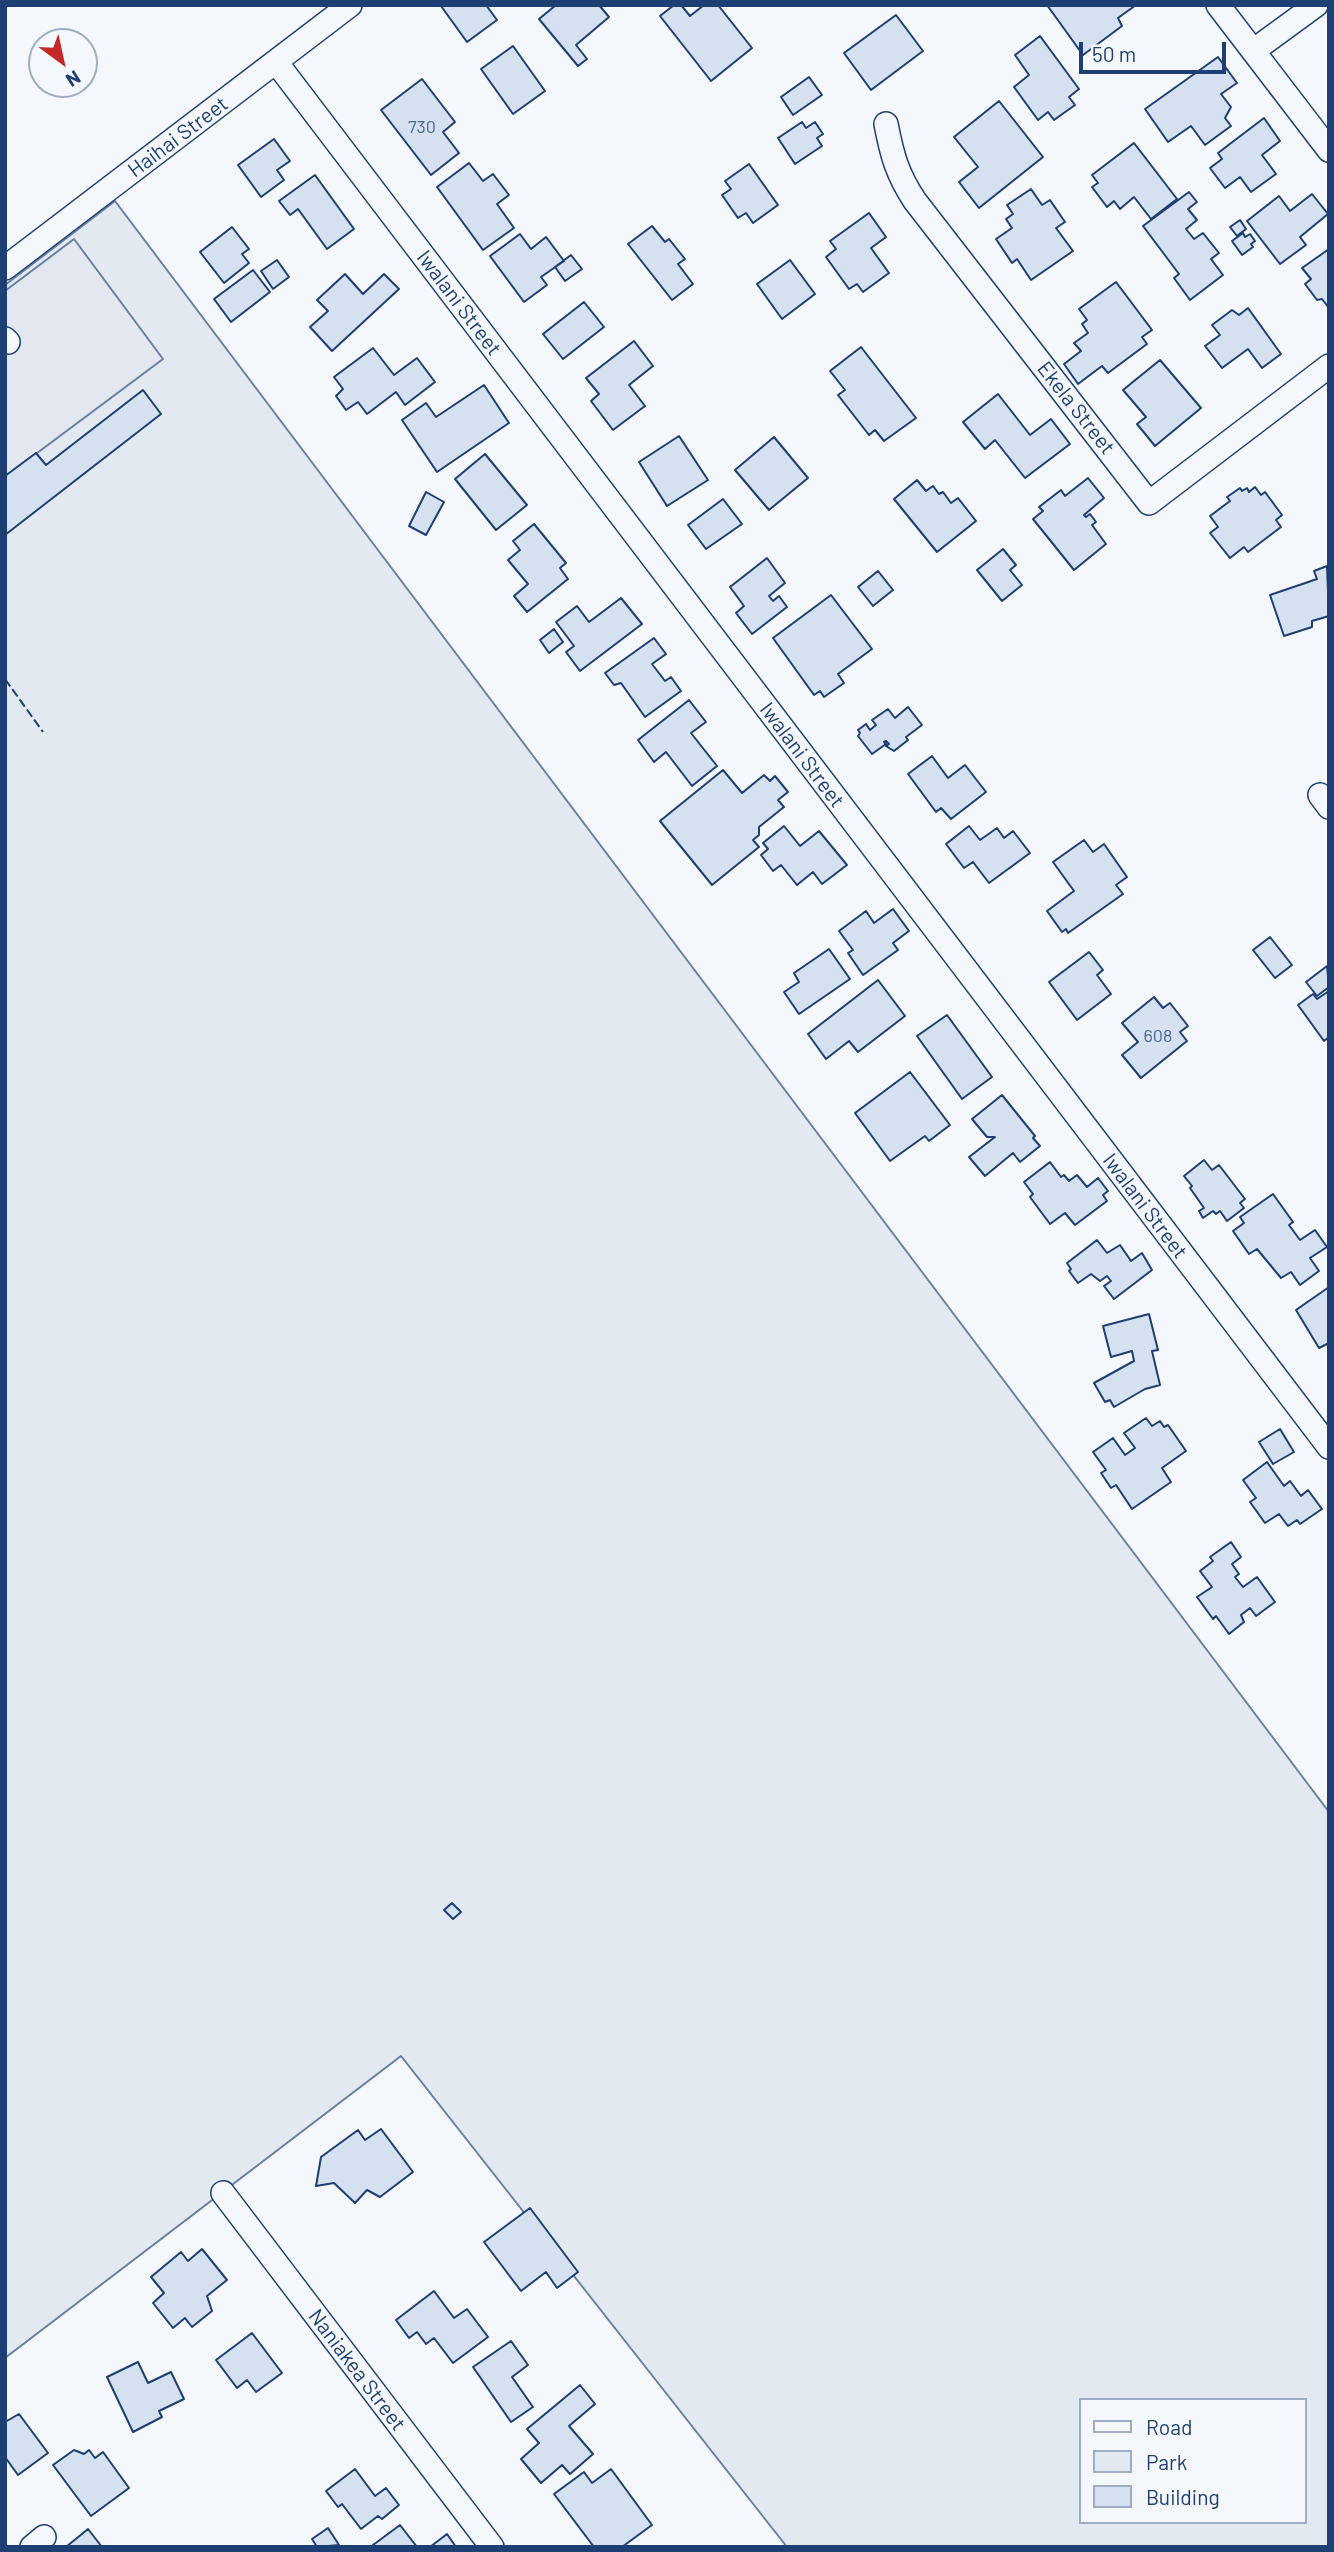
<!DOCTYPE html>
<html>
<head>
<meta charset="utf-8">
<style>
  body { margin:0 }
  #map { position:relative; width:1334px; height:2552px; overflow:hidden; background:#f4f7fb; font-family:Barlow,sans-serif }
  canvas { display:block }
  .frame { position:absolute; inset:0; border:7px solid #1d3f73; pointer-events:none }
  .legend { position:absolute; left:1079px; top:2398px; width:228px; height:126px; box-sizing:border-box; background:#f4f7fb; border:2px solid #9eadc5; margin:0; padding:9px 12px; list-style:none; font-size:21px; color:#1d3f73 }
  .legend li { display:flex; align-items:center; gap:14px; height:35px }
  .legend b { width:35px; border:2px solid #9eadc5 }
  .north { position:absolute; left:28px; top:28px; width:70px; height:70px; box-sizing:border-box; background:#f4f7fb; border:2px solid #9eadc5; border-radius:50%; rotate:147deg; font-size:19px; font-weight:700; line-height:28px; text-align:center; color:#1d3f73 }
  .north::after { content:''; display:block; margin:auto; width:24px; height:32px; background:#c62828; clip-path:polygon(50% 0,100% 100%,50% 72%,0 100%) }
  .scale { position:absolute; left:1079px; top:42px; width:147px; height:32px; box-sizing:border-box; border:4px solid #1d3f73; border-top:0; padding-left:9px; font-size:21px; line-height:24px; white-space:nowrap; color:#1d3f73; -webkit-text-stroke:5px #f4f7fb; paint-order:stroke }
</style>
</head>
<body>
<div id="map">
<canvas width="1334" height="2552"></canvas>
<div class="frame"></div>
<ul class="legend">
<li><b style="height:9px;background:#f4f7fb"></b>Road</li>
<li><b style="height:19px;background:#e3e9f0"></b>Park</li>
<li><b style="height:19px;background:#d5e0f0"></b>Building</li>
</ul>
<div class="north">N</div>
<div class="scale">50 m</div>
</div>
<script>
const ctx = document.querySelector('canvas').getContext('2d');
ctx.lineJoin = 'round';
function fillPath(path, color) { ctx.fillStyle = color; ctx.fill(path, 'evenodd'); }
function strokePath(path, color, width, dash) { ctx.strokeStyle = color; ctx.lineWidth = width; ctx.lineCap = dash ? 'butt' : 'round'; ctx.setLineDash(dash || []); ctx.stroke(path); }
function label(font, color, halo, rows, align = 'center') {
  ctx.font = font + ' Barlow,sans-serif'; ctx.lineWidth = 5; ctx.setLineDash([]); ctx.textBaseline = 'middle'; ctx.strokeStyle = halo; ctx.fillStyle = color; for (const [text, x, y, turn = 0] of rows) {
    ctx.save(); ctx.translate(x, y); ctx.rotate((+turn || 0) * Math.PI / 180); ctx.textAlign = isNaN(turn) ? turn : align; if (halo) ctx.strokeText(text, 0, 0); ctx.fillText(text, 0, 0); ctx.restore();
  }
}
const green = new Path2D(`
  M115,201L1329,1812V2547H787L401,2056L5,2358V285ZM1080,2400H1304V2522H1080Z`);
fillPath(green, '#e3e9f0');
strokePath(green, '#687fa3', 2);
const parking = new Path2D(`
  M74,239L163,359L5,477V291Z`);
fillPath(parking, '#e3e8f0');
strokePath(parking, '#687fa3', 2);
const building = new Path2D(`
  M486,5L497,20L467,42L441,6Z
  M556,5H599L609,17L576,45L587,59L578,66L539,19Z
  M674,5H681L690,16L704,5H718L752,48L711,81L660,16Z
  M1047,5H1136L1118,18L1122,26L1083,55Z
  M896,15L923,51L871,90L844,53Z
  M1040,36L1079,89L1069,97L1075,105L1054,120L1048,112L1038,120L1014,87L1029,75L1015,55Z
  M513,46L545,91L513,114L481,69Z
  M1218,57L1237,83L1221,94L1231,107L1225,118L1231,126L1205,145L1191,126L1168,142L1145,109Z
  M809,77L822,95L793,115L781,97Z
  M422,79L455,122L443,132L459,153L431,175L381,110Z
  M999,101L1043,157L979,208L959,182L978,167L954,137Z
  M1264,118L1280,141L1262,155L1276,174L1251,192L1240,177L1225,188L1210,168L1222,159L1218,153Z
  M802,122L806,128L815,122L823,134L817,138L822,146L795,164L778,138Z
  M274,139L290,161L277,170L284,180L261,197L238,165Z
  M1134,143L1177,199L1151,219L1134,197L1120,209L1114,201L1107,207L1092,187L1098,183L1092,175Z
  M469,163L483,181L493,174L509,195L497,204L514,228L483,250L437,187Z
  M749,164L778,205L753,223L746,213L738,218L722,195L731,189L725,181Z
  M315,175L354,229L327,249L298,209L290,215L279,201Z
  M1031,189L1042,205L1050,200L1065,222L1056,228L1073,251L1031,280L1017,259L1012,263L996,239L1012,228L1006,219L1013,214L1007,205Z
  M1189,192L1197,202L1188,209L1197,220L1186,229L1194,239L1203,233L1219,253L1211,259L1223,275L1190,300L1174,278L1179,274L1143,226Z
  M1312,194L1328,214L1300,237L1306,245L1280,264L1247,221L1279,196L1290,211Z
  M869,213L886,237L871,248L889,273L863,292L857,284L849,289L826,257L836,249L830,241Z
  M1240,220L1246,229L1237,236L1230,227Z
  M652,226L665,242L669,239L685,259L678,264L693,284L672,300L628,244Z
  M232,227L249,249L242,254L249,263L224,283L200,252Z
  M1243,233L1245,237L1250,234L1255,241L1251,244L1253,247L1242,255L1232,241Z
  M520,234L531,249L546,237L564,261L541,277L547,285L524,302L490,256Z
  M1329,249V308L1322,299L1317,300L1305,284L1311,279L1302,268Z
  M571,255L582,269L565,281L555,267Z
  M277,260L289,277L273,289L261,271Z
  M790,260L815,294L782,319L757,284Z
  M253,270L270,292L231,322L214,299Z
  M345,274L363,294L384,274L399,289L332,351L310,327L328,311L317,300Z
  M1116,282L1152,330L1142,337L1147,344L1108,373L1102,366L1078,384L1064,364L1081,351L1074,343L1088,333L1082,324L1087,320L1079,309Z
  M584,302L604,327L563,359L543,334Z
  M1248,308L1281,354L1262,368L1248,349L1222,368L1205,346L1220,335L1212,325L1232,310L1239,315Z
  M634,341L653,366L629,385L645,406L613,430L591,401L599,394L586,378Z
  M861,347L916,418L884,441L875,430L869,435L838,395L845,390L830,371Z
  M373,348L394,375L417,358L435,382L405,405L396,392L367,414L358,402L346,410L336,396L343,389L334,377Z
  M1160,360L1201,408L1155,446L1137,424L1146,417L1123,390Z
  M484,385L509,423L437,472L402,420L426,403L436,417Z
  M143,390L161,414L5,535V476L36,453L46,465Z
  M998,394L1030,435L1051,419L1070,444L1025,478L995,440L985,449L963,422Z
  M679,436L708,480L667,506L639,462Z
  M774,437L808,478L769,510L735,470Z
  M485,454L527,505L496,530L455,479Z
  M1088,478L1104,498L1084,515L1086,517L1090,514L1096,522L1092,525L1106,544L1074,570L1033,519L1043,511L1039,507L1061,490L1065,496Z
  M917,480L926,491L933,486L939,494L943,492L951,503L958,498L976,521L937,552L894,499Z
  M1255,487L1261,495L1265,492L1282,515L1276,520L1281,527L1248,552L1244,547L1230,558L1210,533L1218,527L1210,516L1230,501L1227,497L1240,488L1242,491L1247,488L1249,492Z
  M426,492L444,502L426,535L409,526Z
  M723,499L742,524L706,549L688,525Z
  M534,524L566,563L560,568L568,579L527,612L514,596L528,584L508,560L520,550L513,541Z
  M1003,549L1016,565L1010,570L1022,585L1002,601L977,570Z
  M767,558L785,583L769,596L773,601L779,596L787,607L752,634L736,613L744,606L730,587Z
  M1327,566L1329,616L1312,621V627L1284,636L1270,595L1317,579L1314,571Z
  M878,571L893,590L873,606L858,587Z
  M831,595L872,649L838,674L844,683L824,697L820,691L814,695L773,638Z
  M621,598L642,624L580,671L566,652L574,646L556,622L577,606L589,622Z
  M554,629L563,642L549,653L540,640Z
  M654,638L666,654L652,664L665,681L671,677L681,691L645,717L621,683L614,685L605,673Z
  M689,700L706,722L691,733L717,766L692,786L666,752L654,762L638,740Z
  M908,707L922,725L906,737L908,740L894,751L886,746L889,744L886,741L884,742L886,744L872,754L858,736L860,733L858,730L866,724L870,730L876,725L872,720L888,709L895,718Z
  M932,756L948,778L965,765L986,792L951,819L941,808L936,812L908,774Z
  M723,770L742,793L764,775L770,781L775,776L788,792L778,800L784,807L759,827V835L753,840L759,847L712,885L660,821Z
  M784,826L800,846L819,831L847,865L822,884L813,872L797,885L781,865L773,871L761,855L768,849L763,843Z
  M969,826L980,840L997,828L1004,838L1013,831L1030,853L989,883L973,862L964,868L946,844Z
  M1084,840L1093,852L1104,844L1127,877L1116,885L1123,894L1068,933L1066,929L1062,932L1047,911L1074,891L1053,862Z
  M893,909L909,931L893,943L898,950L863,975L848,953L853,950L839,931L866,911L874,923Z
  M1270,937L1292,965L1275,978L1253,950Z
  M829,949L850,979L799,1014L784,992L799,982L794,973Z
  M1089,952L1103,970L1097,975L1111,994L1077,1020L1049,982Z
  M1327,966L1329,987L1317,996L1306,982Z
  M878,980L905,1016L858,1052L849,1041L826,1059L808,1034Z
  M1329,991V1037L1324,1041L1298,1005L1313,994L1317,999Z
  M1154,997L1163,1008L1170,1003L1188,1026L1180,1032L1187,1041L1141,1078L1122,1055L1138,1042L1122,1023Z
  M947,1015L992,1077L962,1099L917,1036Z
  M910,1072L950,1125L929,1141L925,1136L890,1161L855,1113Z
  M1002,1095L1035,1136L1033,1138L1040,1146L1020,1162L1013,1153L985,1176L969,1157L995,1137H987L972,1119Z
  M1204,1160L1212,1170L1219,1165L1245,1199L1240,1203L1244,1208L1227,1221L1220,1211L1216,1214L1213,1211L1203,1218L1199,1211L1204,1208L1190,1188L1192,1186L1184,1176Z
  M1050,1162L1061,1177L1064,1175L1069,1181L1077,1175L1087,1187L1098,1178L1108,1191L1103,1195L1107,1201L1075,1225L1065,1213L1050,1224L1030,1197L1033,1194L1024,1182Z
  M1273,1194L1293,1222L1289,1225L1300,1240L1315,1230L1327,1247L1310,1258L1319,1271L1300,1285L1291,1272L1281,1278L1257,1249L1249,1254L1233,1231L1244,1223L1240,1217Z
  M1097,1240L1107,1253L1120,1245L1131,1261L1142,1253L1152,1270L1114,1299L1104,1286L1111,1281L1107,1276L1100,1281L1091,1274L1078,1283L1069,1271L1071,1269L1067,1263Z
  M1329,1287V1343L1319,1348L1296,1310Z
  M1149,1314L1158,1350L1152,1351L1160,1385L1145,1389L1114,1407L1110,1400L1105,1402L1094,1383L1134,1361L1132,1351L1111,1357L1103,1326Z
  M1146,1418L1152,1426L1160,1421L1164,1427L1168,1425L1186,1451L1162,1468L1171,1482L1132,1509L1116,1485L1111,1488L1101,1473L1106,1470L1093,1452L1113,1438L1125,1455L1135,1448L1124,1433Z
  M1280,1429L1294,1452L1273,1464L1259,1442Z
  M1267,1462L1284,1486L1290,1481L1301,1496L1308,1490L1322,1509L1300,1524L1297,1520L1288,1526L1279,1514L1265,1523L1250,1502L1256,1498L1243,1480Z
  M1231,1542L1241,1557L1232,1564L1239,1574L1235,1577L1243,1587L1257,1577L1275,1602L1256,1616L1250,1608L1241,1615L1244,1622L1229,1634L1216,1616L1213,1619L1197,1597L1212,1587L1200,1571L1213,1561L1210,1557Z
  M452,1903L461,1912L453,1919L444,1910Z
  M381,2129L413,2172L380,2197L367,2190L355,2203L334,2183L316,2186L321,2157L358,2130L365,2140Z
  M530,2208L578,2272L557,2288L546,2272L521,2291L484,2242Z
  M202,2249L227,2280L207,2296L212,2311L192,2327L185,2318L173,2328L153,2303L164,2293L151,2277L181,2252L188,2261Z
  M434,2291L454,2318L467,2309L488,2337L453,2363L434,2338L426,2344L417,2332L409,2338L396,2320Z
  M252,2333L282,2373L256,2392L247,2380L237,2388L216,2360Z
  M511,2341L528,2365L512,2377L533,2407L511,2422L473,2367Z
  M138,2362L148,2383L171,2372L184,2399L159,2411L162,2417L133,2432L107,2377Z
  M580,2385L595,2404L569,2426L593,2454L570,2474L562,2465L541,2483L521,2459L539,2443L527,2429Z
  M19,2414L48,2453L18,2475L5,2457V2422Z
  M74,2450L84,2454L89,2450L95,2458L103,2452L129,2488L91,2516L53,2465Z
  M355,2469L375,2496L386,2488L399,2505L382,2519L378,2516L361,2529L342,2504L338,2507L326,2491Z
  M611,2469L652,2525L622,2547H594L554,2494L584,2472L592,2483Z
  M400,2525L417,2547H375L373,2545Z
  M328,2528L339,2545L317,2547L312,2539Z
  M88,2529L102,2547H66Z
  M447,2534L456,2547H430Z`);
fillPath(building, '#d5e0f0');
strokePath(building, '#1d3f73', 2);
const minor = new Path2D(`
  M1218,5L1329,150
  M1253,51L1316,5
  M276,62L1329,1447
  M886,124C892,155 897,174 915,201L1149,503L1329,366
  M5,268L350,5
  M5,339L8,342
  M1320,795L1329,807
  M223,2193L492,2547
  M32,2547L44,2537`);
strokePath(minor, '#1d3f73', 26);
strokePath(minor, '#f4f7fb', 23);
strokePath(new Path2D(`
  M5,679L43,732`), '#1d3f73', 2, [9, 3.5]);
label('18px', '#4b6792', null, [
  ["730",422,127],
  ["608",1158,1036]
]);
label('21px', '#1d3f73', '#f4f7fb', [
  ["Haihai Street",178,137,-37],
  ["Iwalani Street",459,303,53],
  ["Ekela Street",1076,408,52],
  ["Iwalani Street",802,755,53],
  ["Iwalani Street",1145,1206,53],
  ["Naniakea Street",357,2370,53]
]);
</script>
</body>
</html>
